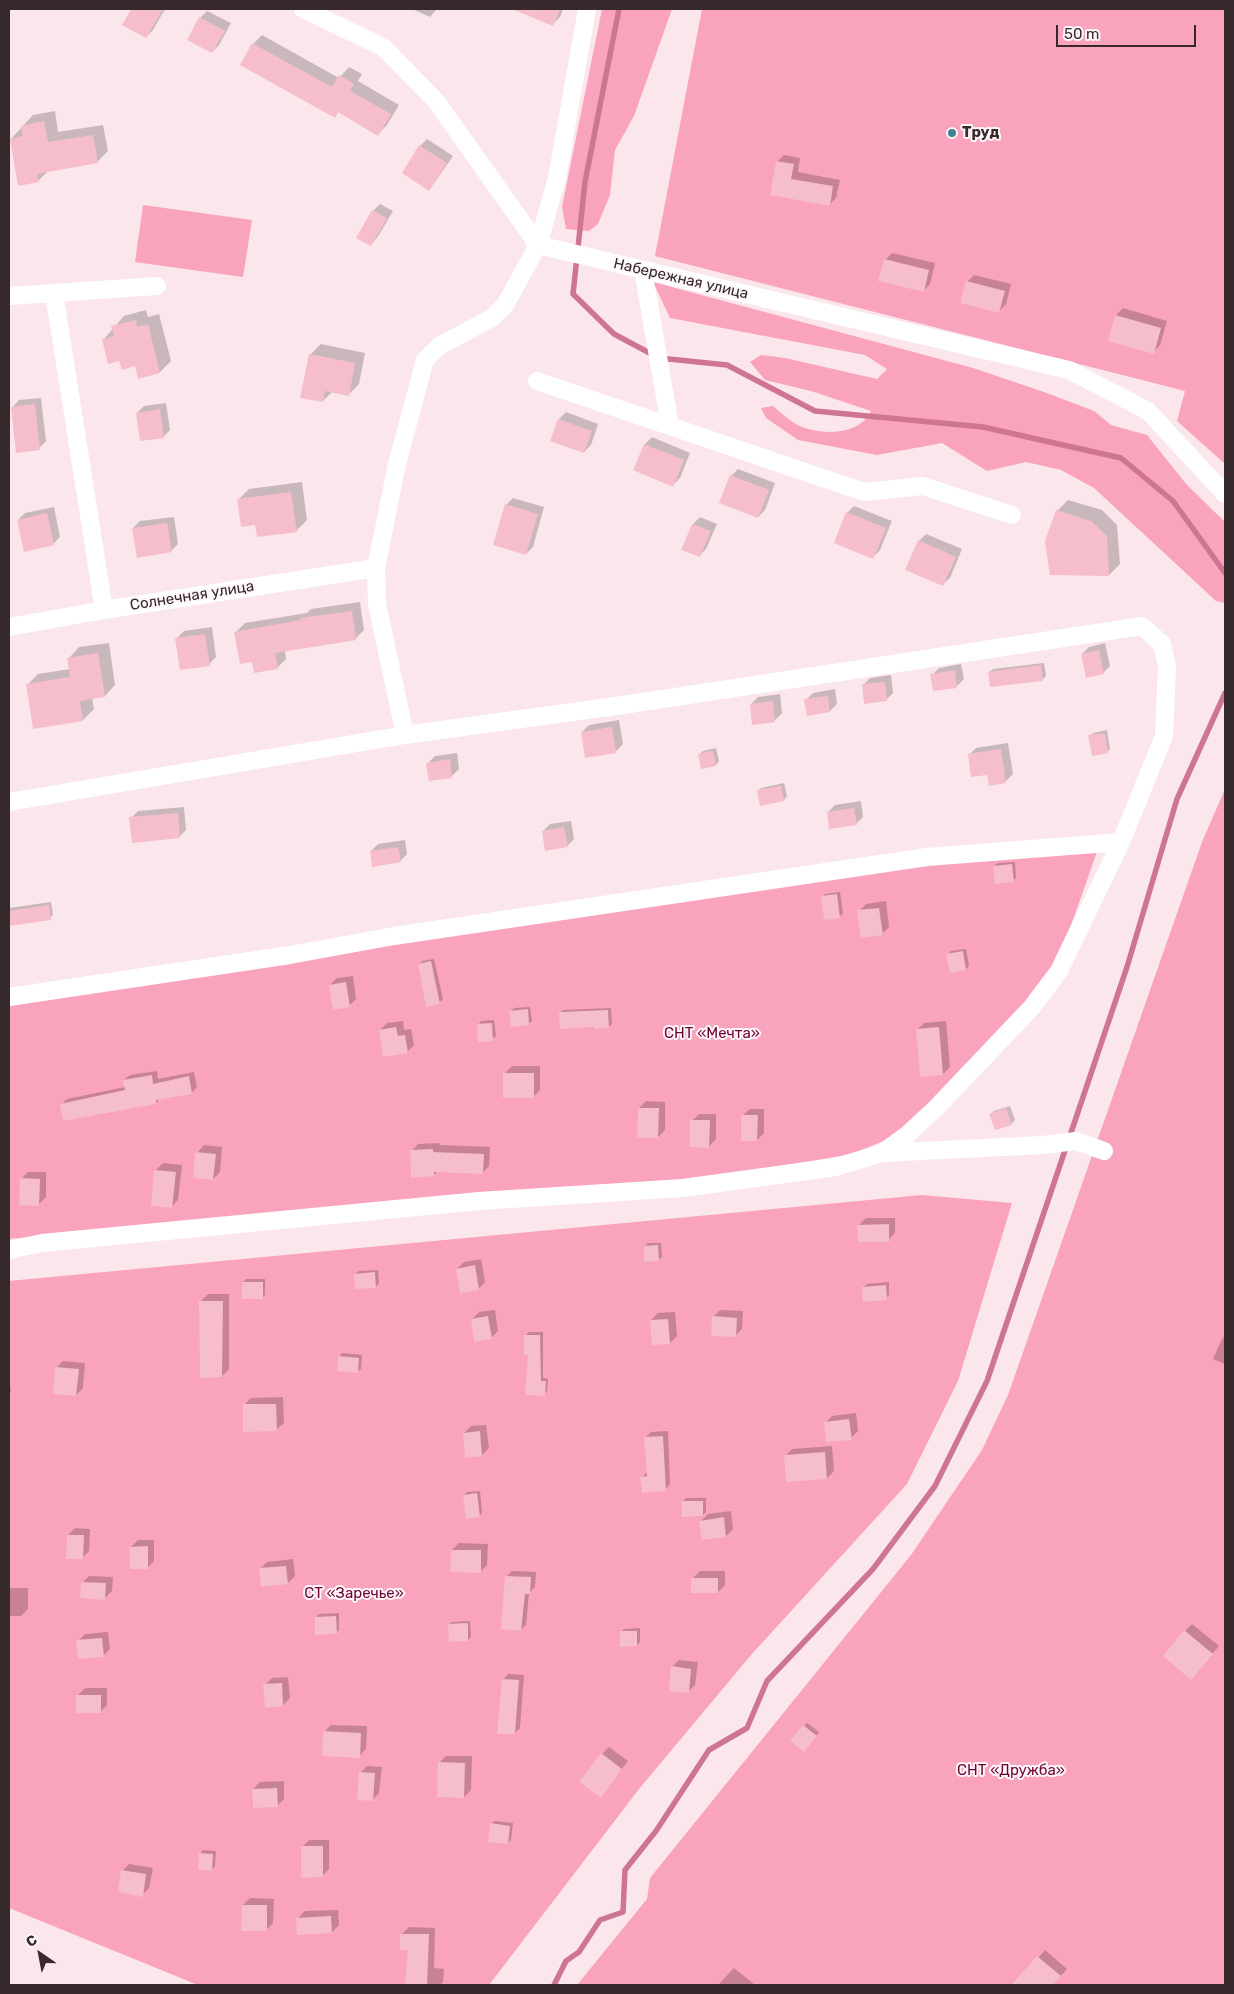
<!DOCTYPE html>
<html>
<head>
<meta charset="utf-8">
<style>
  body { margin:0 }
  #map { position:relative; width:1234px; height:1994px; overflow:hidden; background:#fbe6eb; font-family:Rubik,sans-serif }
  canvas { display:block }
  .frame { position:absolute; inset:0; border:10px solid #35292c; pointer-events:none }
  .north { position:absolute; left:15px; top:1929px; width:50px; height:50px; -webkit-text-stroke:4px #fef7f9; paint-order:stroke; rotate:327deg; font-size:14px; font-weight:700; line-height:20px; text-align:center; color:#35292c }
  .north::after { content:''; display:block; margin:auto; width:18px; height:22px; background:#35292c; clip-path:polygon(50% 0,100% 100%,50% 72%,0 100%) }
  .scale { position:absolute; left:1056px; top:25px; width:140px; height:22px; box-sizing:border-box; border:2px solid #35292c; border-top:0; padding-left:6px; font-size:15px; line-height:18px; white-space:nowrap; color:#35292c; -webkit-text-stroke:4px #fef7f9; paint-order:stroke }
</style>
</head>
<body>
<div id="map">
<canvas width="1234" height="1994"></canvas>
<div class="frame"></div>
<div class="north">С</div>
<div class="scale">50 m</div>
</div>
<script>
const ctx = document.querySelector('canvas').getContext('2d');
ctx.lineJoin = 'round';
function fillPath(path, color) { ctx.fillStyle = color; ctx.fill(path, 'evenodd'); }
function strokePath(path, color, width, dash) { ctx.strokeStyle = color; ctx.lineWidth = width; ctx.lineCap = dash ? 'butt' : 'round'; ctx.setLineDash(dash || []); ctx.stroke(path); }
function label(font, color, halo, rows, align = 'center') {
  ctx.font = font + ' Rubik,sans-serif'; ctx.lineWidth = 4; ctx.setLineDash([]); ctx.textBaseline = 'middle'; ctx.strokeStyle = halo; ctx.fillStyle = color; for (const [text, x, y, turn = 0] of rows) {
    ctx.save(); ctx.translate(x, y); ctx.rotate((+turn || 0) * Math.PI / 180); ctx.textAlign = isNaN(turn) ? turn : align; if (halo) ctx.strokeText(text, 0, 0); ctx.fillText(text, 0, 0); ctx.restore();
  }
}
fillPath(new Path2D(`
  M602,9H672L634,116L615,150L610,195L598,224L589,231L566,229L562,207Z
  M702,9H1225V464L1177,421L1185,391L655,256Z
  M143,205L252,220L243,277L135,262Z
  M653,282L973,368L1044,392L1094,411L1111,425L1147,435L1187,485L1225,522V603L1216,601L1094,488L1061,470L1026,462L987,471L942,443L877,455L798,440L766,418L761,408L773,406C780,412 787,418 794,423C816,436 859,437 871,411L811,391L765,380L750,362L761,355L785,358L877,379L887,369L865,355L670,318Z
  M1225,789V1985H577L647,1899L650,1878L911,1555L982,1450L1008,1395L1202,842Z
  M1098,849L1057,965L1002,1030L929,1105L893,1137L852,1154L693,1181L9,1239V1006L892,862Z
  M922,1195L1012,1203L958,1381L907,1484L751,1655L639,1789L489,1985H198L9,1908V1281Z`), '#f9a3bc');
fillPath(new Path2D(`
  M132,9H165L153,30L146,37L124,24Z
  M412,9H437L430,17Z
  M524,9H563L560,17L553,24L522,13Z
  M207,11L231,23L219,45L212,52L200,18Z
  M262,35L339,78L349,67L362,74L358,81L399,105L387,125L378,134L339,111L334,116L253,44Z
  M55,111L58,132L103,125L108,151L97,162L49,170L38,181L11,139L33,115Z
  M427,139L453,156L435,182L428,189L420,146Z
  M784,155L800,158L798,172L840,180L836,198L829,205L771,194L777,162Z
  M380,204L393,211L377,238L370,245L358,237L373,211Z
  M892,253L935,263L930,284L923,291L885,260Z
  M974,275L1011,284L1006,304L999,311L967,282Z
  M1123,308L1167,321L1160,345L1153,352L1116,315Z
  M146,310L148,317L159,314L171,361L160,372L139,377L136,365L120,359L103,340L124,316Z
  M321,344L365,353L359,384L348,395L332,392L323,401L310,355Z
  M41,398L46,441L39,448L12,408L19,400Z
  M166,403L170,430L163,437L137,413L144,406Z
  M566,412L598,424L591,445L584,452L559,419Z
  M652,437L690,453L680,478L673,485L634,469L645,444Z
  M738,469L775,483L765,510L758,517L731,476Z
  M302,482L307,520L296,531L238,500L249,489Z
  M513,498L544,507L533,547L526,554L506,505Z
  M1068,500L1102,510L1117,525L1120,564L1109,575L1057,511Z
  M854,506L892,521L880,550L873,557L847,513Z
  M54,507L60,537L53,544L18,520L25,513Z
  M174,517L178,544L171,551L133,528L140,521Z
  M700,517L717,524L706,549L699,556L682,549L693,524Z
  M926,534L962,549L950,578L943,584L919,541Z
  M360,602L364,630L355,639L285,650L286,659L277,668L253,660L236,632L245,623L307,613L311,609Z
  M212,627L216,657L209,664L177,638L184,631Z
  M109,643L115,685L105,696L92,698L94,709L83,720L34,727L28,684L38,674L70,669L69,658L79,647Z
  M1105,643L1110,666L1103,673L1082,654L1089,647Z
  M1044,663L1046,676L1043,679L989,672L993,669Z
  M961,664L964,679L957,686L932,675L939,668Z
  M891,675L893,693L886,700L863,685L870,678Z
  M835,689L837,704L830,711L806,700L813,693Z
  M780,694L782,713L775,720L753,723L751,704L758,697Z
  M619,720L623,744L616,751L582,732L589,725Z
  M1107,730L1110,749L1107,752L1090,736L1093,733Z
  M1008,743L1013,774L1006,781L990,784L988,773L969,755L976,748Z
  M716,748L719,761L716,765L702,767L700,754L703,751Z
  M457,753L459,769L452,776L430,780L428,763L435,756Z
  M784,783L787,796L784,800L758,791L761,788Z
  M861,801L863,817L856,824L828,812L835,805Z
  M184,807L186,830L179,837L131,818L138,811Z
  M571,821L574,839L567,846L543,831L550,824Z
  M405,840L407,854L400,861L371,851L378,844Z
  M1015,862L1016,878L1013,881L994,866L998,863Z
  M840,892L843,913L840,916L822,897L825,894Z
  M886,901L889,927L882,934L859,911L866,904Z
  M51,902L53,915L50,918L9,925V908Z
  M966,949L969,966L966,969L948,955L951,951Z
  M434,959L443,999L439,1003L419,964L422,961Z
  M353,976L356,999L349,1006L330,985L337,978Z
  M530,1007L532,1021L528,1024L511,1011L514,1008Z
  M611,1008L612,1024L609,1027L560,1013L563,1010Z
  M494,1020L496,1036L492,1039L478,1025L481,1021Z
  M403,1021L404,1030L411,1029L414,1045L407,1052L380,1030L387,1023Z
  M946,1021L950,1067L943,1074L917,1030L924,1023Z
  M512,1066H540V1090L533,1097L505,1073Z
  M157,1071L158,1079L194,1072L197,1087L191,1093L160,1098L156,1103L61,1105L67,1099L125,1087L124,1080L130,1075Z
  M646,1101L665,1102V1130L658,1137L639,1108Z
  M1010,1106L1015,1120L1011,1124L991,1114L994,1111Z
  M750,1109H764V1133L757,1140L742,1116Z
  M699,1114H716V1139L709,1146L692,1121Z
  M439,1143L440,1145L490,1147L489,1166L482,1173L438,1171L434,1175L411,1151L418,1144Z
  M204,1145L222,1147L220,1172L213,1179L197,1153Z
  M163,1163L182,1165L178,1200L171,1207L152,1205L156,1170Z
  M28,1172H46V1197L39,1204L21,1179Z
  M866,1218H895V1233L888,1240L859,1225Z
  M648,1243H661L662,1257L658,1260L645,1246Z
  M481,1259L485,1282L478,1289L457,1269L464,1262Z
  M378,1270L379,1283L376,1287L355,1274L359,1271Z
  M246,1279H265V1295L262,1298L243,1282Z
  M889,1282V1295L886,1298L864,1287L867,1284Z
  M208,1294H229V1369L222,1376L201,1301Z
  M495,1310L498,1331L491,1338L472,1319L479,1312Z
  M720,1310L743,1311L742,1329L735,1336L713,1317Z
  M675,1312L677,1336L670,1343L651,1320L658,1313Z
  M529,1332H543V1378L548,1379L547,1391L544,1395L529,1353L526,1335Z
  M1225,1335V1364L1213,1359L1222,1339Z
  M342,1353L362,1355L361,1369L357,1372L339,1357Z
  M63,1361L85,1363L83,1388L76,1395L56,1368Z
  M9,1378L11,1391L9,1393Z
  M283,1397L284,1423L276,1430L244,1405L251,1398Z
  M856,1413L858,1431L851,1438L825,1423L832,1416Z
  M486,1425L489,1448L482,1455L464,1433L471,1426Z
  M668,1431L670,1484L665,1490L642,1477L648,1471L646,1437L651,1432Z
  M832,1446L834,1471L827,1478L785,1456L792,1449Z
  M480,1491L482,1513L479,1516L464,1495L467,1492Z
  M686,1498H706V1512L703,1515L683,1501Z
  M731,1511L733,1529L726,1536L701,1521L708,1514Z
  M75,1528L90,1529L89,1551L82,1558L68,1535Z
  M138,1540H154V1561L147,1568L131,1547Z
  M459,1543L488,1544L487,1565L480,1572L452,1550Z
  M293,1559L295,1576L288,1583L260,1569L267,1562Z
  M512,1571L536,1572L535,1587L529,1593L526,1625L520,1630L506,1577Z
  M700,1571H725V1585L718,1592L693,1578Z
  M89,1576L113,1577L112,1591L105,1598L82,1583Z
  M9,1588H28V1609L21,1616H9Z
  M339,1613V1630L336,1633L316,1617L319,1614Z
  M470,1621L471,1637L468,1640L449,1625L452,1622Z
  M1192,1624L1219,1646L1198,1671L1185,1631Z
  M640,1628V1642L637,1645L621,1632L624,1629Z
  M108,1632L110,1649L103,1656L78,1641L85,1634Z
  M679,1660L698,1662L695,1685L688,1692L672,1667Z
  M508,1674L524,1675L520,1728L515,1733H498L503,1680Z
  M288,1677L290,1698L283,1705L265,1685L272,1678Z
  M85,1688H107V1705L100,1712L78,1695Z
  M807,1723L819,1732L807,1747L792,1741Z
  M331,1725L367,1726L366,1749L359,1756L324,1732Z
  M609,1747L628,1761L601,1796L602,1754Z
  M446,1756H472L471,1790L464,1797L439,1763Z
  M367,1766L382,1767L379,1793L372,1800L360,1773Z
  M284,1781V1799L277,1806L253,1789L260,1782Z
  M494,1821L513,1823L511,1840L508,1843L491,1824Z
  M309,1840H329V1869L322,1876L302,1847Z
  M203,1850L216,1851L215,1866L212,1869L200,1854Z
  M129,1864L153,1868L149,1888L142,1895L122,1871Z
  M250,1898L274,1899L273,1923L266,1930L243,1905Z
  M338,1910L339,1925L332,1932L298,1918L305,1911Z
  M409,1927L435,1928L434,1968L444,1969L443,1982L440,1985H407L410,1949L402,1934Z
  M1045,1950L1067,1969L1052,1985H1022L1017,1981Z
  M734,1968L755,1985H718Z`), '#0003');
strokePath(new Path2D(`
  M619,9L585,182L573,294L614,334L659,358L727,365L815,411L983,427L1121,458L1173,501L1225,573
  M554,1985L566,1961L579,1952L600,1920L623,1912L625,1870L656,1831L709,1750L747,1728L767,1681L873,1569L935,1486L987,1381L1127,967L1177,799L1225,693`), '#ce7691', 5.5);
fillPath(new Path2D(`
  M131,9H163L146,38L122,25Z
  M512,9H560L553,26Z
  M199,17L225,31L212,53L187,40Z
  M252,43L332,87L339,75L354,84L350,91L391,114L378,136L338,112L335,118L240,65Z
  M44,121L48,142L93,135L98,163L37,174L39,182L18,186L10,139L23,136L21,126Z
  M419,145L447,163L429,191L402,173Z
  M776,161L794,164L791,179L833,186L830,206L770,195Z
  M372,210L387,218L371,246L356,238Z
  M884,259L929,270L924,292L878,281Z
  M966,281L1005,291L999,313L960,303Z
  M1115,315L1161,328L1154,354L1108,341Z
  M136,320L137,327L148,324L160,373L138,379L135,366L122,370L119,361L108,364L102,339L114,336L111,326Z
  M309,354L355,363L349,396L325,391L323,402L300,398Z
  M35,404L40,450L16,453L11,407Z
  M160,409L164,438L140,441L136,413Z
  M558,419L592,431L584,453L550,441Z
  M644,444L684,460L673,487L633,470Z
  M730,475L769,490L758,518L719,503Z
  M291,492L297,532L257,537L255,525L241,527L237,499Z
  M505,504L538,514L526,555L493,545Z
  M1056,510L1091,521L1107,536L1109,576L1050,575L1045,541Z
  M846,512L886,528L873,559L834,543Z
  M47,513L54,545L24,552L17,520Z
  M167,523L172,552L137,558L132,528Z
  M692,524L711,531L700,557L681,550Z
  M918,540L956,557L943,586L905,570Z
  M352,611L356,640L275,653L278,669L254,673L252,662L240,664L234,632L301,620L300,618Z
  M205,634L210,666L180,670L175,638Z
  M1099,650L1104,674L1086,678L1081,654Z
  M98,653L105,697L80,701L83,721L33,729L26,684L70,677L67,658Z
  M1041,665L1043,681L990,687L988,672Z
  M955,670L957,688L933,691L930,674Z
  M885,682L887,701L864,704L862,684Z
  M828,696L830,712L807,716L804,699Z
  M773,701L775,722L752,725L750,704Z
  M612,727L616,753L585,758L581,732Z
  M1105,733L1108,753L1092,756L1088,735Z
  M1001,749L1006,783L989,786L987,775L971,777L968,754Z
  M713,751L716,766L701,769L698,754Z
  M450,759L452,778L429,781L426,763Z
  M781,786L784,801L760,806L757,790Z
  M854,808L857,825L829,829L827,812Z
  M178,813L180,838L132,843L129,817Z
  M564,827L568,847L545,851L542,831Z
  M398,847L401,862L372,867L370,851Z
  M1012,864L1014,882L995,884L993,866Z
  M837,894L840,918L824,920L821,896Z
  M49,905L51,920L9,926V911Z
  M879,908L883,935L861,938L857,910Z
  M963,951L966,970L950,973L946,954Z
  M431,961L440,1004L426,1007L418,964Z
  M346,982L350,1007L333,1010L329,985Z
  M528,1009L529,1025L511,1027L509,1011Z
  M608,1010L609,1028L594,1029V1027L560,1029L559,1012Z
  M492,1023L493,1041L478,1042L477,1024Z
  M396,1027L398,1036L405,1035L408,1053L383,1057L379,1030Z
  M939,1027L943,1075L920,1077L916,1029Z
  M503,1073H534V1098H503Z
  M152,1075L153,1084L189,1076L192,1094L156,1100V1104L63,1121L60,1104L125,1090L123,1080Z
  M638,1108H659L658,1138H637Z
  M1006,1108L1012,1125L995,1130L989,1114Z
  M741,1115H758L757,1141H741Z
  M690,1120H710L709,1148L690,1147Z
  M433,1149V1152L484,1154L483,1174L434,1172V1176L411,1178L410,1150Z
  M195,1152L216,1154L213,1180L193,1178Z
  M154,1170L176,1172L172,1208L151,1206Z
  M20,1178L40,1179L39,1206L19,1205Z
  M889,1224V1242H858L857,1225Z
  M658,1245L659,1261L644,1262V1246Z
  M475,1265L479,1290L460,1293L456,1269Z
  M375,1272L376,1288L355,1289L354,1274Z
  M242,1282H263V1299H242Z
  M886,1285L887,1300L863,1302L862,1287Z
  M199,1301H223L222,1377L200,1378Z
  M488,1316L492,1339L474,1342L471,1319Z
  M712,1316L737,1318L736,1337L711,1336Z
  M668,1319L670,1344L652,1345L650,1320Z
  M524,1335H540L541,1381H546L545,1396L525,1395L528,1355H524Z
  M338,1356L359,1358L358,1373L337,1371Z
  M55,1367L79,1369L76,1396L53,1394Z
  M243,1404H276L277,1431L243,1432Z
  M849,1419L852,1440L826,1442L824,1422Z
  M480,1431L482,1456L465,1458L463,1433Z
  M663,1436L666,1491L642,1493L640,1477L647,1476L644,1437Z
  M825,1452L827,1479L786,1482L784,1455Z
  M477,1493L480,1517L466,1519L463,1495Z
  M682,1501H703V1516L682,1517Z
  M724,1517L726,1537L702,1540L699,1521Z
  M67,1535H84L83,1559H66Z
  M148,1546V1569H130L129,1547Z
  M451,1550H481V1573L450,1572Z
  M286,1566L288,1584L261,1587L259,1568Z
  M505,1576L531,1577L530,1594H525L521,1631L501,1629Z
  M691,1578H718V1593H691Z
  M81,1582L106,1583L105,1600L80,1598Z
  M336,1616L337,1634L315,1635V1617Z
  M468,1623V1641L449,1642L448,1624Z
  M1184,1630L1213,1654L1191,1680L1163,1656Z
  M620,1631H637V1646L620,1647Z
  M102,1638L104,1657L78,1659L76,1640Z
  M671,1666L691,1669L689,1693L669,1691Z
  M502,1679L519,1680L515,1734H497Z
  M282,1683L283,1706L265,1708L263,1684Z
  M76,1695H101V1713H76Z
  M803,1725L817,1736L804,1752L790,1741Z
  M323,1731L361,1733L360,1758L322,1756Z
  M601,1753L622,1769L601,1798L579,1782Z
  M438,1762L465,1763L464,1798L437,1797Z
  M359,1772L375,1773L373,1801L357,1800Z
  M277,1788L278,1807L253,1808L252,1789Z
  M490,1823L510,1826L508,1844L488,1842Z
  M301,1846H323V1877L301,1878Z
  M199,1853L213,1854L212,1871L198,1870Z
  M121,1870L146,1874L143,1897L118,1892Z
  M242,1905H267V1931H241Z
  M331,1916L332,1933L297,1935L296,1918Z
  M400,1934H429L427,1985H405L408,1950H400Z
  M1037,1956L1061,1976L1053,1985H1011Z`), '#f6bdcc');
strokePath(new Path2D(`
  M303,9L383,47L436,101L538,245L1069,370L1148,411L1225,494
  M643,270L670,426
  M54,293L104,610
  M9,296L157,286
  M537,381L864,492L923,486L1012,515
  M9,627L104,610L376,568
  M405,735L377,604L376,568L397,464L425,360L439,346L492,318L505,305L538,245L557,178L587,9
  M9,802L405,735L623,705L1142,626L1162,644L1167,667L1164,736L1121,842L1059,971L1032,1007L937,1107L907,1135L882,1153L836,1167L683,1188L479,1201L42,1243L9,1250
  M9,997L290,955L394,936L927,857L1121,842
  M882,1153L1043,1145L1076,1141L1104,1151`), '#fff', 18);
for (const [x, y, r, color] of [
  [952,133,5,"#3e8390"]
]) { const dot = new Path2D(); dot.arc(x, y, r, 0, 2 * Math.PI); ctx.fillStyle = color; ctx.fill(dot); strokePath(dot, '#fef7f9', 2); }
label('bold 15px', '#35292c', '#fef7f9', [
  ["Труд",962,133]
], 'left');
label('15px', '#35292c', '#fef7f9', [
  ["Набережная улица",681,279,13],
  ["Солнечная улица",192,596,-9]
]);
label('15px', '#6f0036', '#fef7f9', [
  ["СНТ «Мечта»",712,1034],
  ["СТ «Заречье»",354,1594],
  ["СНТ «Дружба»",1011,1771]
]);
</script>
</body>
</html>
